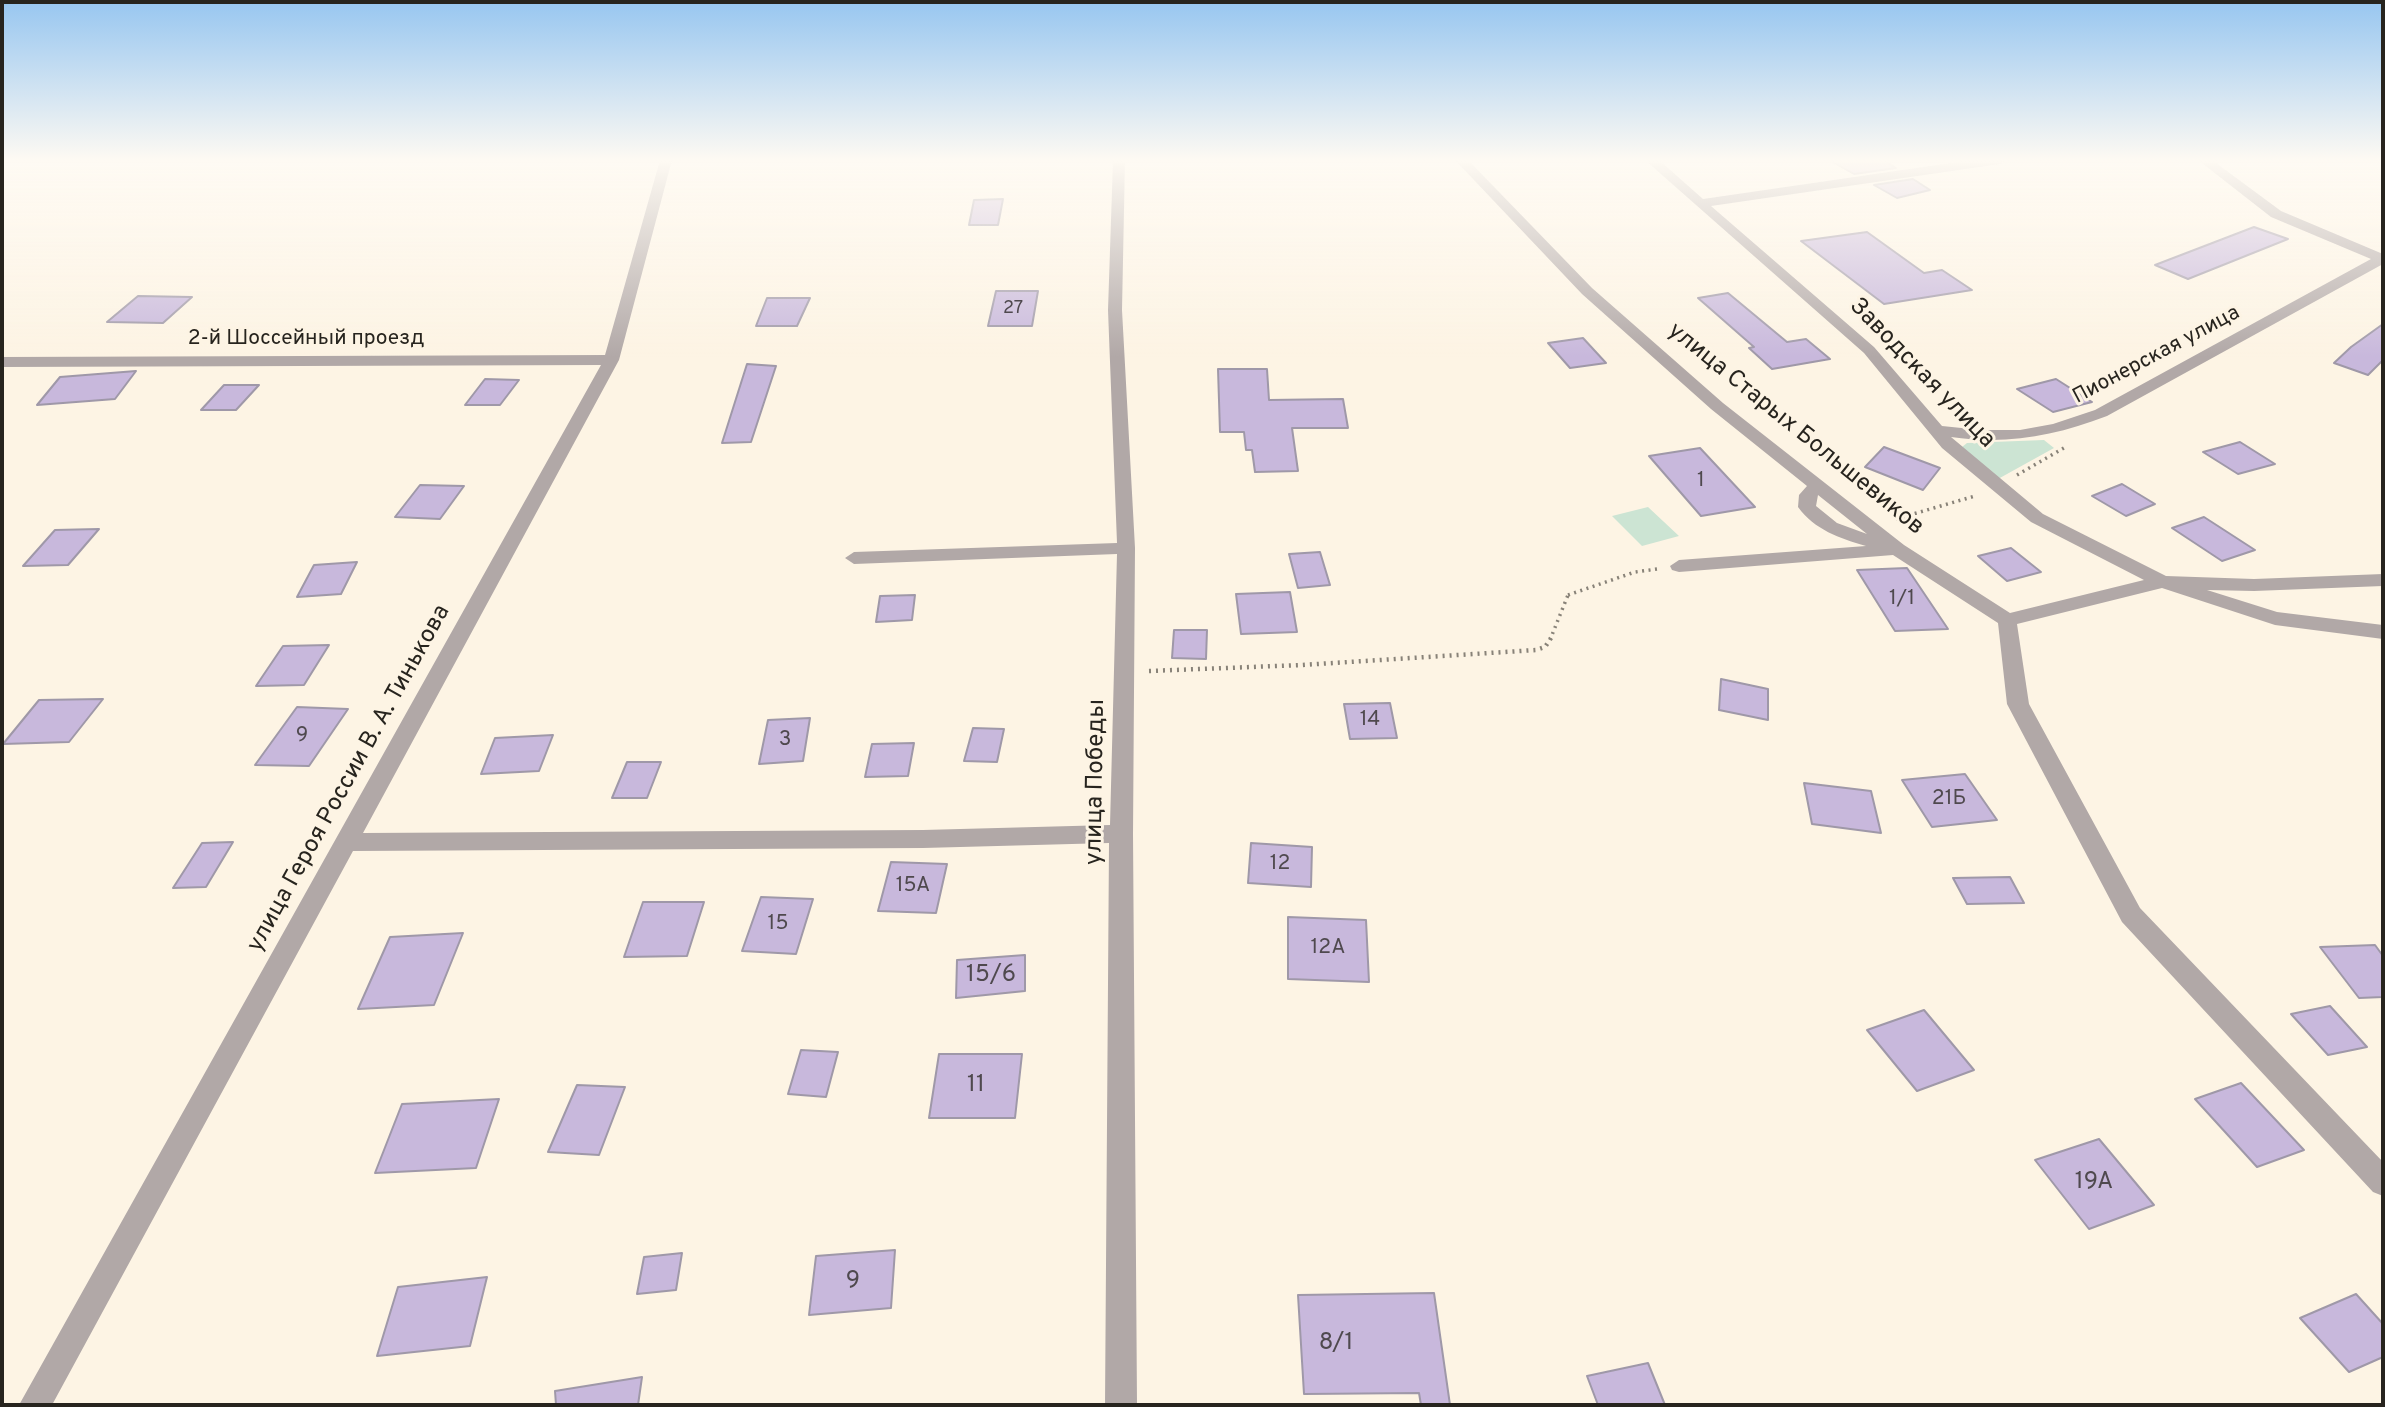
<!DOCTYPE html>
<html>
<head>
<meta charset="utf-8">
<style>
  body { margin:0 }
  #map { position:relative; width:2385px; height:1407px; overflow:hidden; background:#fdf4e4; font-family:Overpass,sans-serif }
  canvas { display:block }
  .frame { position:absolute; inset:0; border:4px solid #27241e; pointer-events:none }
</style>
</head>
<body>
<div id="map">
<canvas width="2385" height="1407"></canvas>
<div class="frame"></div>
</div>
<script>
const ctx = document.querySelector('canvas').getContext('2d');
ctx.lineJoin = 'round';
function fillPath(path, color) { ctx.fillStyle = color; ctx.fill(path, 'evenodd'); }
function strokePath(path, color, width, dash) { ctx.strokeStyle = color; ctx.lineWidth = width; ctx.lineCap = dash ? 'butt' : 'round'; ctx.setLineDash(dash || []); ctx.stroke(path); }
function label(font, color, halo, rows, align = 'center') {
  ctx.font = font + ' Overpass,sans-serif'; ctx.lineWidth = 6; ctx.setLineDash([]); ctx.textBaseline = 'middle'; ctx.strokeStyle = halo; ctx.fillStyle = color; for (const [text, x, y, turn = 0] of rows) {
    ctx.save(); ctx.translate(x, y); ctx.rotate((+turn || 0) * Math.PI / 180); ctx.textAlign = isNaN(turn) ? turn : align; if (halo) ctx.strokeText(text, 0, 0); ctx.fillText(text, 0, 0); ctx.restore();
  }
}
fillPath(new Path2D(`
  M2044,440L2054,448L1998,479L1962,447L1967,443Z
  M1648,507L1679,536L1642,546L1612,516Z`), '#cce4d3');
const building = new Path2D(`
  M1829,160H1883L1896,168L1854,174Z
  M1913,179L1930,190L1897,198L1874,185Z
  M1003,199L998,225H969L974,200Z
  M2254,227L2288,239L2188,279L2155,265Z
  M1867,232L1924,273L1942,270L1972,290L1884,304L1801,241Z
  M996,291H1038L1032,326H988Z
  M1728,293L1787,342L1806,339L1830,359L1772,369L1749,348L1754,347L1698,298Z
  M138,296L192,297L163,323L107,322Z
  M767,298H810L797,326H756Z
  M2383,324V360L2368,375L2334,363L2351,347Z
  M1583,338L1606,363L1570,368L1548,343Z
  M747,364L776,366L751,442L722,443Z
  M1218,369H1267L1269,400L1343,399L1348,428H1292L1298,471L1255,472L1252,450H1246L1244,432H1220Z
  M136,371L115,399L37,405L60,377Z
  M485,379L519,380L500,405H465Z
  M2056,379L2092,402L2053,412L2017,389Z
  M224,385H259L236,410H201Z
  M2240,442L2275,464L2238,474L2203,452Z
  M1884,447L1940,468L1923,490L1865,467Z
  M1700,448L1755,507L1701,516L1649,456Z
  M2122,484L2155,504L2126,516L2092,496Z
  M420,485L464,486L440,519L395,517Z
  M2204,517L2255,550L2222,561L2172,528Z
  M99,529L68,565L23,566L55,530Z
  M2011,548L2041,572L2007,581L1978,556Z
  M1320,552L1330,585L1298,588L1289,554Z
  M357,562L341,594L297,597L314,565Z
  M1907,568L1948,629L1895,631L1857,570Z
  M1290,592L1297,632L1241,634L1236,594Z
  M915,595L912,620L876,622L880,596Z
  M1174,630H1207L1206,659L1172,658Z
  M329,645L304,685L256,686L283,646Z
  M1721,679L1768,689V720L1719,710Z
  M103,699L69,742L3,744L39,700Z
  M1390,703L1397,738L1350,739L1344,704Z
  M297,707L348,709L309,766L255,765Z
  M810,718L803,761L759,764L768,720Z
  M973,728L1004,729L997,762L964,761Z
  M553,735L539,771L481,774L495,738Z
  M914,743L908,776L865,777L872,744Z
  M627,762H661L647,798H612Z
  M1965,774L1997,820L1932,827L1902,780Z
  M1804,783L1871,791L1881,833L1812,824Z
  M233,842L206,887L173,888L202,843Z
  M1251,843L1312,847L1311,887L1248,883Z
  M891,862L947,864L936,913L878,911Z
  M2010,877L2024,903L1967,904L1953,878Z
  M761,897L813,899L796,954L742,951Z
  M643,902H704L687,956L624,957Z
  M1288,917L1366,920L1369,982L1288,979Z
  M463,933L434,1005L358,1009L390,937Z
  M2375,945L2383,956V997L2359,998L2320,947Z
  M1025,955V991L956,998L957,960Z
  M2330,1006L2367,1047L2328,1055L2291,1014Z
  M1924,1010L1974,1070L1917,1091L1867,1030Z
  M801,1050L838,1052L826,1097L788,1094Z
  M939,1054H1022L1015,1118H929Z
  M2241,1083L2304,1150L2257,1167L2195,1099Z
  M577,1085L625,1087L599,1155L548,1152Z
  M499,1099L476,1168L375,1173L402,1104Z
  M2099,1139L2154,1205L2089,1229L2035,1160Z
  M895,1250L891,1308L809,1315L816,1256Z
  M682,1253L676,1290L637,1294L644,1257Z
  M487,1277L470,1346L377,1356L398,1287Z
  M1434,1293L1450,1405H1421L1419,1393L1304,1394L1298,1295Z
  M2356,1294L2383,1324V1357L2349,1372L2300,1318Z
  M1648,1363L1665,1405H1598L1587,1376Z
  M642,1377L638,1405H556L555,1391Z`);
fillPath(building, '#c8b8dc');
strokePath(building, '#9f98a8', 2);
strokePath(new Path2D(`
  M2017,475L2064,448
  M1896,519L1975,496
  M1568,595L1635,572L1657,569
  M1550,640L1568,595`), '#888278', 3.5, [2, 4.5]);
strokePath(new Path2D(`
  M1149,671L1302,665L1536,650L1545,647L1551,638`), '#888278', 4.5, [2, 5]);
fillPath(new Path2D(`
  M660,160H672L619,360L363,833L923,830L1110,825L1117,554L854,564L845,558L854,552L1117,543L1108,310L1113,160H1125L1122,310L1135,548L1133,834L1137,1405H1105L1109,843L923,848L353,851L52,1405H19L601,365L2,367V357L605,355Z
  M1455,160H1468L1592,288L1723,403L1904,545L2010,613L2144,580L2031,522L1942,448L1864,353L1645,160H1659L1703,199L1971,160H2006L2000,164L1711,206L1874,347L1942,426L1981,430H2020L2053,424L2095,410L2371,259L2271,217L2198,160H2212L2281,211L2383,254V264L2107,416C2055,436 2007,445 1951,437L2043,514L2166,576L2254,579L2383,574V586L2254,591L2207,590L2277,612L2383,625V639L2275,625L2162,588L2017,624L2029,704L2140,908L2383,1162V1196L2373,1192L2122,922L2007,704L1998,623L1893,555L1679,572L1672,570L1670,566L1679,560L1866,546C1839,538 1815,530 1798,507L1799,495L1807,486L1711,409L1582,294ZM1818,495L1867,534L1837,523L1816,506Z`), '#b1a8a7');
const sky = ctx.createLinearGradient(0, 0, 0, 357);
sky.addColorStop(0, '#97c6f0');
sky.addColorStop(0.45, '#fefaf3');
sky.addColorStop(1, '#fefaf300');
ctx.fillStyle = sky;
ctx.fillRect(0, 0, 2385, 357);
label('18px', '#4f494e', null, [
  ["27",1013,309]
]);
label('21px', '#27241e', '#fdf4e4', [
  ["2-й Шоссейный проезд",306,340],
  ["Пионерская улица",2157,356,-28]
]);
label('21px', '#4f494e', null, [
  ["1",1701,482],
  ["1/1",1902,600],
  ["14",1370,721],
  ["9",302,737],
  ["3",785,741],
  ["21Б",1949,800],
  ["12",1280,865],
  ["15А",913,887],
  ["15",778,925],
  ["12А",1328,949]
]);
label('24px', '#27241e', '#fdf4e4', [
  ["Заводская улица",1921,374,46],
  ["улица Старых Большевиков",1795,430,39],
  ["улица Героя России В. А. Тинькова",350,779,-61],
  ["улица Победы",1097,782,-89]
]);
label('24px', '#4f494e', null, [
  ["15/6",991,976],
  ["11",976,1086],
  ["19А",2094,1183],
  ["9",853,1282],
  ["8/1",1336,1344]
]);
</script>
</body>
</html>
